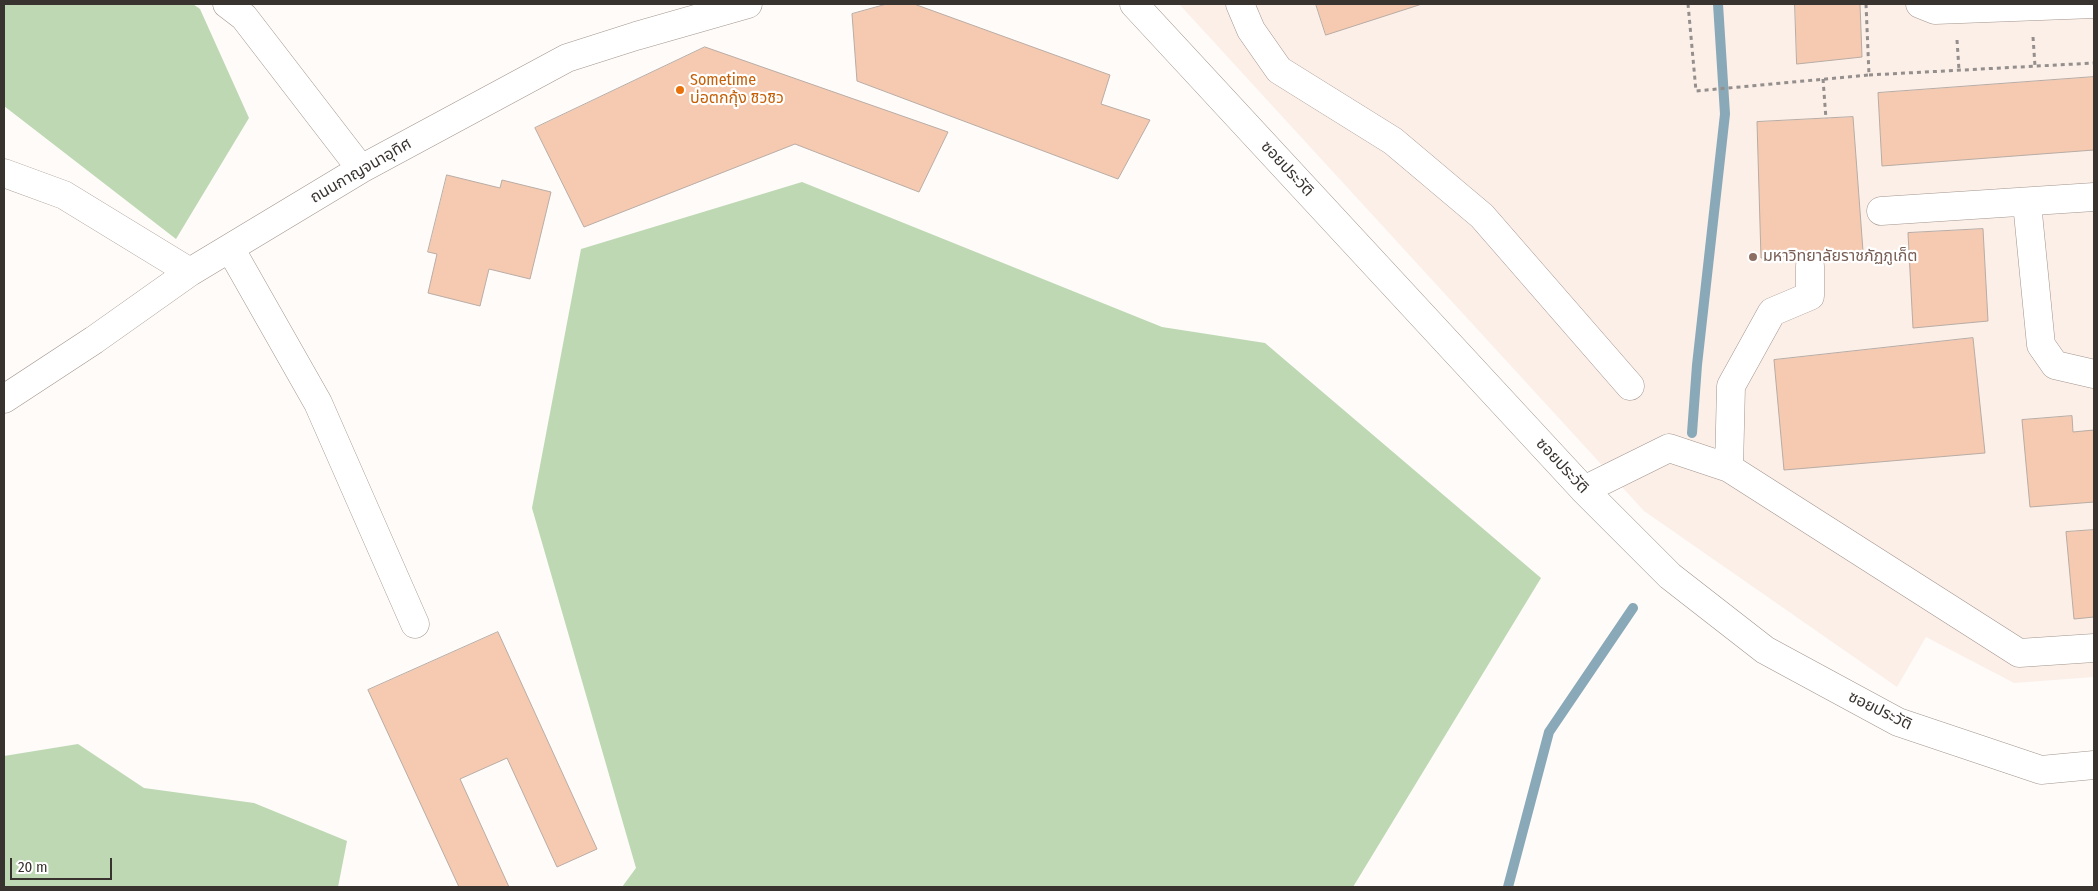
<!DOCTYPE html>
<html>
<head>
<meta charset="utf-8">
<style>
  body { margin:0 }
  #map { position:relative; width:2098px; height:891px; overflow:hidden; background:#fefbf9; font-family:"Fira Sans Condensed",sans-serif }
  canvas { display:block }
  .frame { position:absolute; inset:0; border:5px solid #393330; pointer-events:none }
  .scale { position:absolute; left:10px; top:858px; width:102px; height:22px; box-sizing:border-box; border:2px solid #393330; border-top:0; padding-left:6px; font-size:15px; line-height:18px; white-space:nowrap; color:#393330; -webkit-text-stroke:4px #fff; paint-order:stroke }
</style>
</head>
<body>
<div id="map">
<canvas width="2098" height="891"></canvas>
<div class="frame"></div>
<div class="scale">20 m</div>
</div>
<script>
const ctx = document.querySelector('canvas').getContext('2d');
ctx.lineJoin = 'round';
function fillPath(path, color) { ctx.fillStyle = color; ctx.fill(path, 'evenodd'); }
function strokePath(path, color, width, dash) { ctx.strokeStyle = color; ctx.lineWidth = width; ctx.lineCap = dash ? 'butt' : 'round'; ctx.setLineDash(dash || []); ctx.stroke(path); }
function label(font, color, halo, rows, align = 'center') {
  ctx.font = font + ' "Fira Sans Condensed","Noto Sans Thai",sans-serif'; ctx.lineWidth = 4.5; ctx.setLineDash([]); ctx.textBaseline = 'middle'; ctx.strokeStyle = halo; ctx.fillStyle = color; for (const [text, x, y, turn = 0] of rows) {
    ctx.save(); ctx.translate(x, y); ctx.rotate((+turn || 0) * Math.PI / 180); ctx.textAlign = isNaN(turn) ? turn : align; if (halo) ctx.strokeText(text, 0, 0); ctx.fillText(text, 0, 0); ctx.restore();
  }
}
fillPath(new Path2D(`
  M1179,4H2094V677L2014,683L1926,637L1897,687L1644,511Z`), '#fcefe8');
fillPath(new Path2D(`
  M4,4H193L200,9L249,118L176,239L4,106Z
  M802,182L1162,327L1265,343L1541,578L1353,887H622L636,868L532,508L581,249Z
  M78,744L144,788L254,803L347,841L338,887H4V756Z`), '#bdd8b3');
strokePath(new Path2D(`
  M1692,433L1697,365L1725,114L1718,4
  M1508,887L1549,732L1633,608`), '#89a9b8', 10);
const building = new Path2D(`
  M887,4H914L1110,75L1101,104L1150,120L1118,179L857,81L852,14Z
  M1316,4H1422L1326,35Z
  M1795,4H1860L1862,57L1797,64Z
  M705,47L948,132L919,192L795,144L584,227L535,128Z
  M2094,77V150L1882,166L1878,93Z
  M1853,117L1863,251L1761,258L1757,122Z
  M447,175L500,188L502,180L551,192L530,279L489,269L480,306L428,293L437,254L428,252Z
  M1983,229L1988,321L1913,328L1908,233Z
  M1973,338L1985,453L1784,470L1774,360Z
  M2072,416L2073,432L2094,430V502L2030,507L2022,420Z
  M2094,530V617L2074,619L2066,532Z
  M498,632L597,849L557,867L507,758L460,779L509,887H459L368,690Z`);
fillPath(building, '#f5cab1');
strokePath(building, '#b9aca4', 1);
const minor = new Path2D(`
  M227,4L244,17L361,169
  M1134,4L1584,490L1670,576L1765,650L1898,722L2041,770L2094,765
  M1240,4L1251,30L1279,70L1393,141L1482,216L1630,386
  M1920,4L1935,10L2094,4
  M4,173L64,195L190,272
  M2027,203L2041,345L2055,365L2094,374
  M1881,211L2094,197
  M230,248L318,403L415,624
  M4,399L94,340L190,272L361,169L567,58L636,36L748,4
  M1729,468L1731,386L1772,312L1810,296V266
  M1584,490L1669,448L1729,468L2019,653L2094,648`);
strokePath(minor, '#a2958d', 29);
strokePath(new Path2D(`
  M1688,4L1696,91L1869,75L1866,4
  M2033,37L2035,66
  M1957,40L1959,70
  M1869,75L2094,63
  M1823,79L1826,119`), '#948f8d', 3, [4, 4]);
strokePath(minor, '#fff', 28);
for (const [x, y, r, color] of [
  [680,90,5,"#e8710a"],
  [1753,257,5,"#8d6e63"]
]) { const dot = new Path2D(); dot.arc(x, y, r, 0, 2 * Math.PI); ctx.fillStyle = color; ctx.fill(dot); strokePath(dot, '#fff', 2); }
label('16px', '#c56008', '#fff', [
  ["Sometime",690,81],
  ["บ่อตกกุ้ง ชิวชิว",690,99]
], 'left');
label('16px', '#393330', '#fff', [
  ["ซอยประวัติ",1287,169,47],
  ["ถนนกาญจนาอุทิศ",361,171,-30],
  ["ซอยประวัติ",1562,466,47],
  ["ซอยประวัติ",1880,711,26]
]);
label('16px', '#785e54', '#fff', [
  ["มหาวิทยาลัยราชภัฏภูเก็ต",1763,257]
], 'left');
</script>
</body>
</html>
